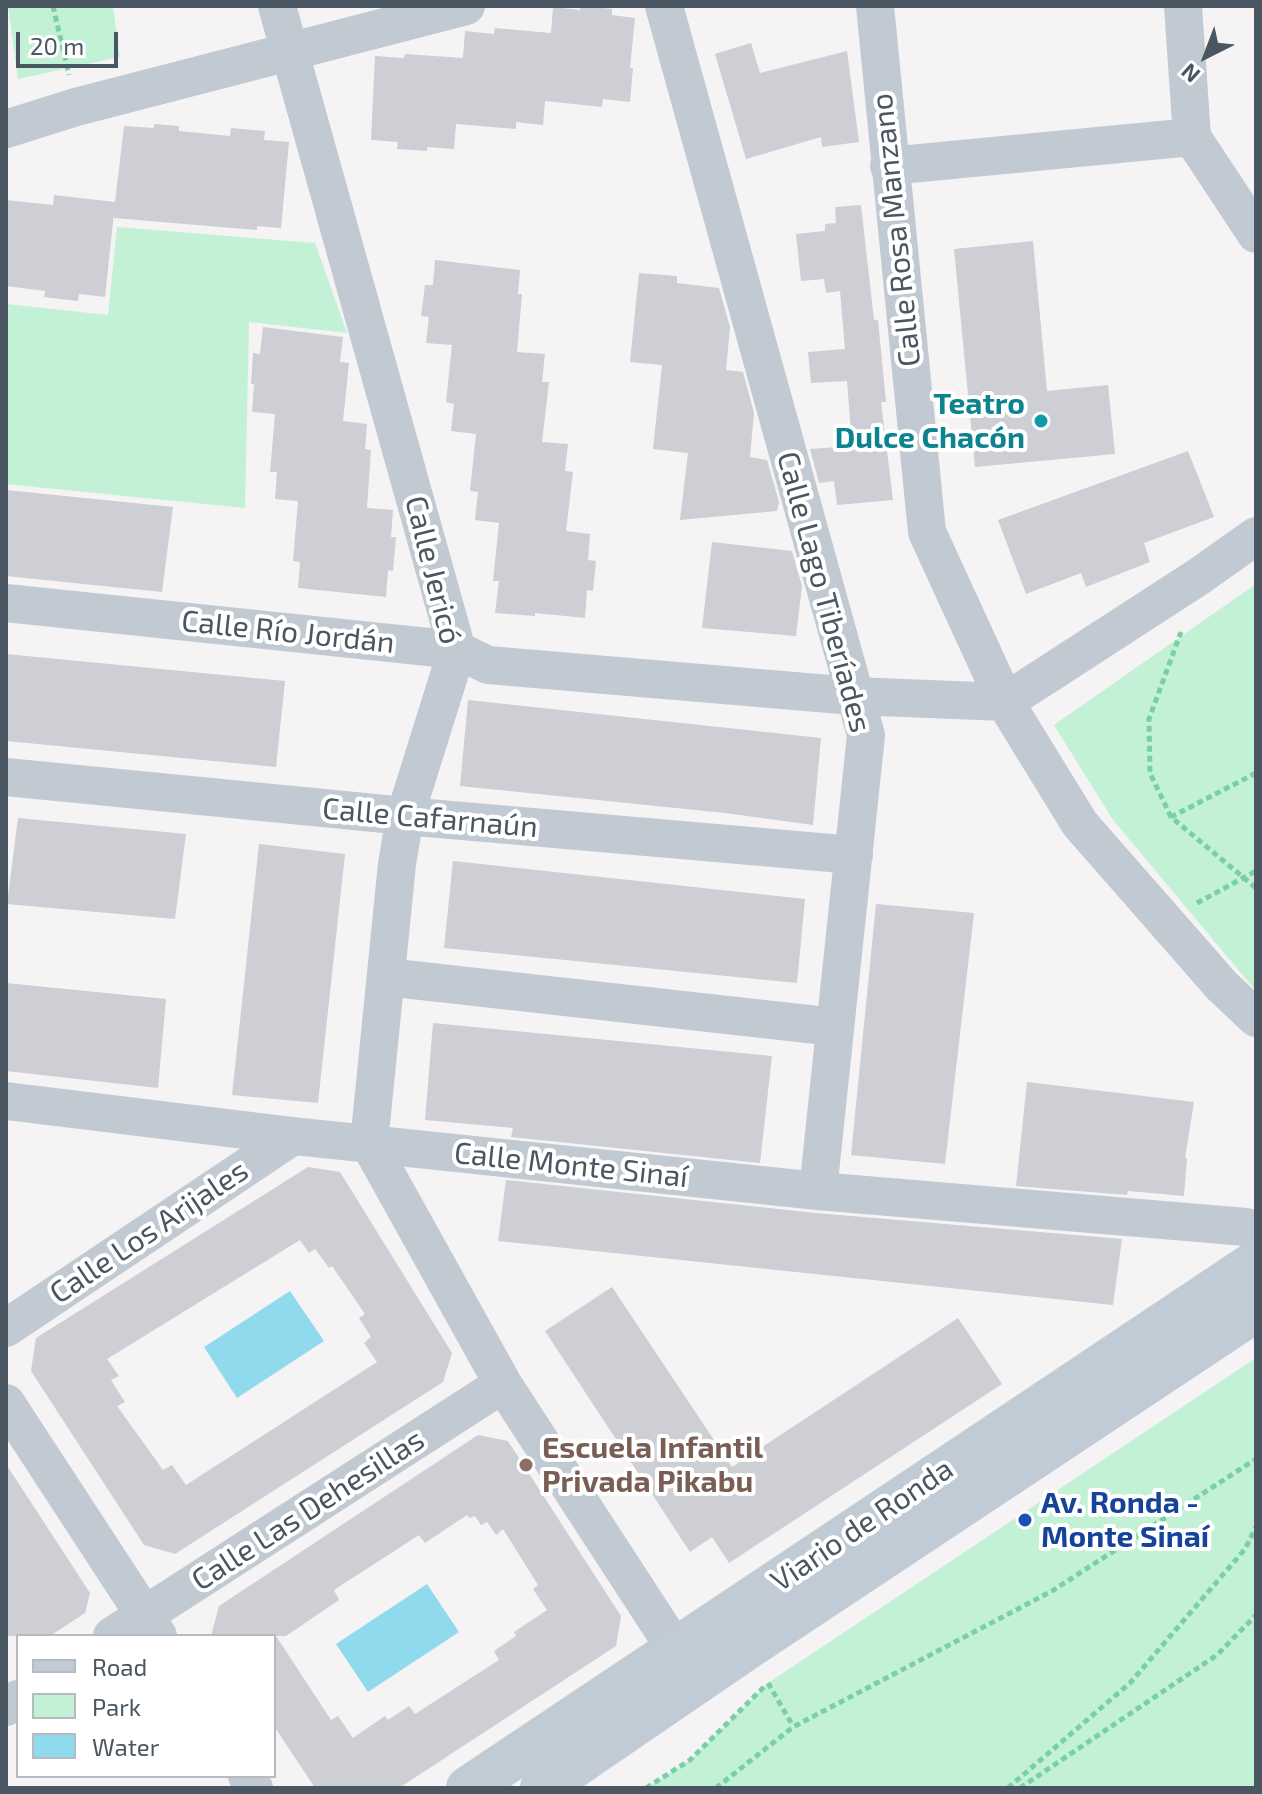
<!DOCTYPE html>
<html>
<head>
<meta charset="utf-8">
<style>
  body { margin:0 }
  #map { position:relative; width:1262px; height:1794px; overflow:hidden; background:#f5f3f3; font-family:"Exo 2",sans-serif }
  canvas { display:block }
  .frame { position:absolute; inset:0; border:8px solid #4a5661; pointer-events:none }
  .legend { position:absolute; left:16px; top:1634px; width:260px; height:144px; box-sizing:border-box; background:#fff; border:2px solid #b7bbc0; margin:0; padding:10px 14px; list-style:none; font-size:24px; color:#4a5661 }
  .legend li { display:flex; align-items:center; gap:16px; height:40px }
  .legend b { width:40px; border:2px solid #b7bbc0 }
  .north { position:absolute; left:1166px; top:16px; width:80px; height:80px; -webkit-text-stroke:6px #fff; paint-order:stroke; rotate:222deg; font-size:22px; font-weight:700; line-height:32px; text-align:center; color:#4a5661 }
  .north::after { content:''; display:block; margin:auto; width:28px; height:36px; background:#4a5661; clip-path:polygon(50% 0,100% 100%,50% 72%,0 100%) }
  .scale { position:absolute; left:16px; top:32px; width:102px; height:36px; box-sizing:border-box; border:4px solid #4a5661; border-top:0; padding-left:10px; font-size:24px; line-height:28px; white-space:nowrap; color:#4a5661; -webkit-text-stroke:6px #fff; paint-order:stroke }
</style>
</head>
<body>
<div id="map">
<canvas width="1262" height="1794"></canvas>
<div class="frame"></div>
<ul class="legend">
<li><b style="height:10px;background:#c1cbd6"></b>Road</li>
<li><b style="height:22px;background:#c3f1d5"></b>Park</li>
<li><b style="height:22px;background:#90daee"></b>Water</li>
</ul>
<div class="north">N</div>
<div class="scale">20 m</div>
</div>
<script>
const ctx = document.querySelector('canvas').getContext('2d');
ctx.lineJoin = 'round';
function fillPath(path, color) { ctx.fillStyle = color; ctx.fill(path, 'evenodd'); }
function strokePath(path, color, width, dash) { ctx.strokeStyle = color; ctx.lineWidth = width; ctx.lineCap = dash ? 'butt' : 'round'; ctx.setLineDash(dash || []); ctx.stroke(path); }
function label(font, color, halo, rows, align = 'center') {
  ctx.font = font + ' "Exo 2",sans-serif'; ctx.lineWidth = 8; ctx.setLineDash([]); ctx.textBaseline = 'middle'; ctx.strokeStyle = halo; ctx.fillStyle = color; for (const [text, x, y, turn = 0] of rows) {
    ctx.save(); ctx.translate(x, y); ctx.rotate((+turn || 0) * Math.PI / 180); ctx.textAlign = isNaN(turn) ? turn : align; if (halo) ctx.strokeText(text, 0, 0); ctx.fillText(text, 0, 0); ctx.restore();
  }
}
fillPath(new Path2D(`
  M8,6H113L120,57L18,79Z
  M117,227L315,243L347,333L249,322L245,508L6,484V304L108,315Z
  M1256,584V991L1113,820L1054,725Z
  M1256,1358V1788H646L690,1760L768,1683Z`), '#c3f1d5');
fillPath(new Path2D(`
  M290,1291L324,1341L237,1398L204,1347Z
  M427,1584L459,1632L368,1692L336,1644Z`), '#90daee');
fillPath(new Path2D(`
  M581,6L612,9V15L635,18L630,68H633L630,102L603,99L602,107L545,101L543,125L516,122V129L456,124L454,149L427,147V151L397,149L398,142L371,140L375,56L404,58L405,54L463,58L465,31L494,34L495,28L551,33L553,7L580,10Z
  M751,43L760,73L847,51L859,142L822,147L821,137L746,159L715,54Z
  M154,124L179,126V131L230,136L231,128L265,131L264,140L289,142L281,228L257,226V230L173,223L114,218V213L105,297L79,294L78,301L44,297L45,291L6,286V200L53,205L54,195L115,202L124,126L154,128Z
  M861,205L874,320H878L886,402H881L893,500L837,505L834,481L819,483L810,449L852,446L847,381L811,383L808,352L845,349L840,291L826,293L824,279L801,281L796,234L825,231V224L836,223L835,207Z
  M1033,241L1047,391L1108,385L1115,454L975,467L954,249Z
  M435,260L520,270L518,294H522L517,352L545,354L542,382H549L542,442L568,444L565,471L573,472L566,531L590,534L588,560L596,561L593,591L587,590L585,618L535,613V616L495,613L499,581H493L499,523L475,520L478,492L470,491L476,434L451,431L454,404L446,402L452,345L426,343L429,317L421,316L425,285H433Z
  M639,273L677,276V283L719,288L730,327L726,370L743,372L754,413L750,457L767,460L779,502L777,511L680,520L688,453L653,449L662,365L630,362Z
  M263,327L343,337L340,362L349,363L343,421L367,424L365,449L371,450L367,508L393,510L391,537H396L393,571L388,570L386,597L298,588L300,562L293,561L298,501L275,499L277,472H270L275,414L252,412L254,384H251L253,353L260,354Z
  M1188,451L1214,517L1144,543L1150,562L1086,587L1081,573L1026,594L998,520Z
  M6,490L173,507L162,592L6,576Z
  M712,542L792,551L802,586L796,636L702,628Z
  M6,654L285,681L276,767L6,741Z
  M468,700L821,738L813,825L725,813L460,786Z
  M18,818L186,834L175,919L7,904Z
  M259,844L345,854L318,1103L232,1095Z
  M453,861L805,899L797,983L444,948Z
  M876,904L974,913L945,1164L851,1155Z
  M6,983L166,999L158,1088L6,1071Z
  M433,1023L772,1056L760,1163L511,1137L513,1128L425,1120Z
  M1027,1082L1194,1102L1185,1158H1187L1184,1196L1128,1191L1127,1195L1016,1186Z
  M308,1167L340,1172L452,1353L443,1382L175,1554L144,1545L31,1371L36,1338ZM300,1240L309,1253L315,1249L329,1268L332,1266L365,1314L359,1318L371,1337L364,1343L377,1362L186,1485L172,1465L163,1470L117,1406L125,1402L111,1380L119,1376L107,1359Z
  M506,1180L816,1213L1122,1239L1113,1305L498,1241Z
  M612,1287L732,1467L958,1318L1002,1384L729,1563L712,1537L690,1552L545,1331Z
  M478,1435L508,1441L621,1616L616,1646L399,1788H315L274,1726V1636H211L219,1606ZM467,1515L469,1518L475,1516L481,1525L487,1522L496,1535L503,1529L538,1585L533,1589L547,1610L514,1632L516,1636L494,1651L499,1660L415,1714L409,1706L388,1720L385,1716L353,1738L338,1716L331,1720L276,1636H286L339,1600L334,1590L419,1535L425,1543Z
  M6,1464L90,1593L85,1613L50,1636H6Z`), '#cdcfd5');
strokePath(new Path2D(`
  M53,6L69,75
  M1256,773L1171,817L1256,888
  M1171,817L1150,773L1149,719L1181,632
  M1197,903L1256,871
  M768,1683L793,1726
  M646,1788L690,1760L766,1685
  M716,1788L793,1727L1052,1591L1256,1459
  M1008,1788L1130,1683L1245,1549L1256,1527
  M1020,1788L1217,1655L1256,1615`), '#7ad0a6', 5, [6, 4]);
strokePath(new Path2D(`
  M277,6L457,650L405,816L397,864L369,1143L503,1384L676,1650
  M664,6L866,735L818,1191
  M875,6L927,532L1005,702L1080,824L1222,986L1256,1018
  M1183,6L1192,137L1256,234
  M6,129L76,107L466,6
  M889,166L1192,137
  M6,603L457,650L488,665L853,696L1005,702L1198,577L1256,536
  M6,777L405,816L854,855
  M386,977L835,1027
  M6,1101L293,1136L818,1191L1246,1227L1256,1231
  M6,1328L293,1136
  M6,1403L158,1636
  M112,1636L503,1384
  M6,1707L18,1699
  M247,1776L254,1788`), '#c1cad2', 38);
strokePath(new Path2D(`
  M468,1788L1256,1262
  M542,1788L748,1647L1256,1310`), '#c1cbd6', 44);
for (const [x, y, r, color] of [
  [1041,421,8,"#0f9aa8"],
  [526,1465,8,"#8d6e63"],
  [1025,1520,8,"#1a4fb4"]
]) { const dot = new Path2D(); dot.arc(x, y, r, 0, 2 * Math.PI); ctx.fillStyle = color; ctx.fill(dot); strokePath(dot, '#fff', 3); }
label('30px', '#4a5661', '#fff', [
  ["Calle Rosa Manzano",896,230,-96],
  ["Calle Jericó",433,570,76],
  ["Calle Lago Tiberíades",824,592,75],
  ["Calle Río Jordán",288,632,6],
  ["Calle Cafarnaún",430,818,5],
  ["Calle Monte Sinaí",571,1165,6],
  ["Calle Los Arijales",149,1232,-34],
  ["Calle Las Dehesillas",308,1510,-33],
  ["Viario de Ronda",862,1525,-34]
]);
label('bold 30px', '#0d838f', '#fff', [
  ["Teatro",1025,404],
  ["Dulce Chacón",1025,438]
], 'right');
label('bold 30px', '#785e54', '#fff', [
  ["Escuela Infantil",542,1448],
  ["Privada Pikabu",542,1482]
], 'left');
label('bold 30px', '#164399', '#fff', [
  ["Av. Ronda -",1041,1503],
  ["Monte Sinaí",1041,1537]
], 'left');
</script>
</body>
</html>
